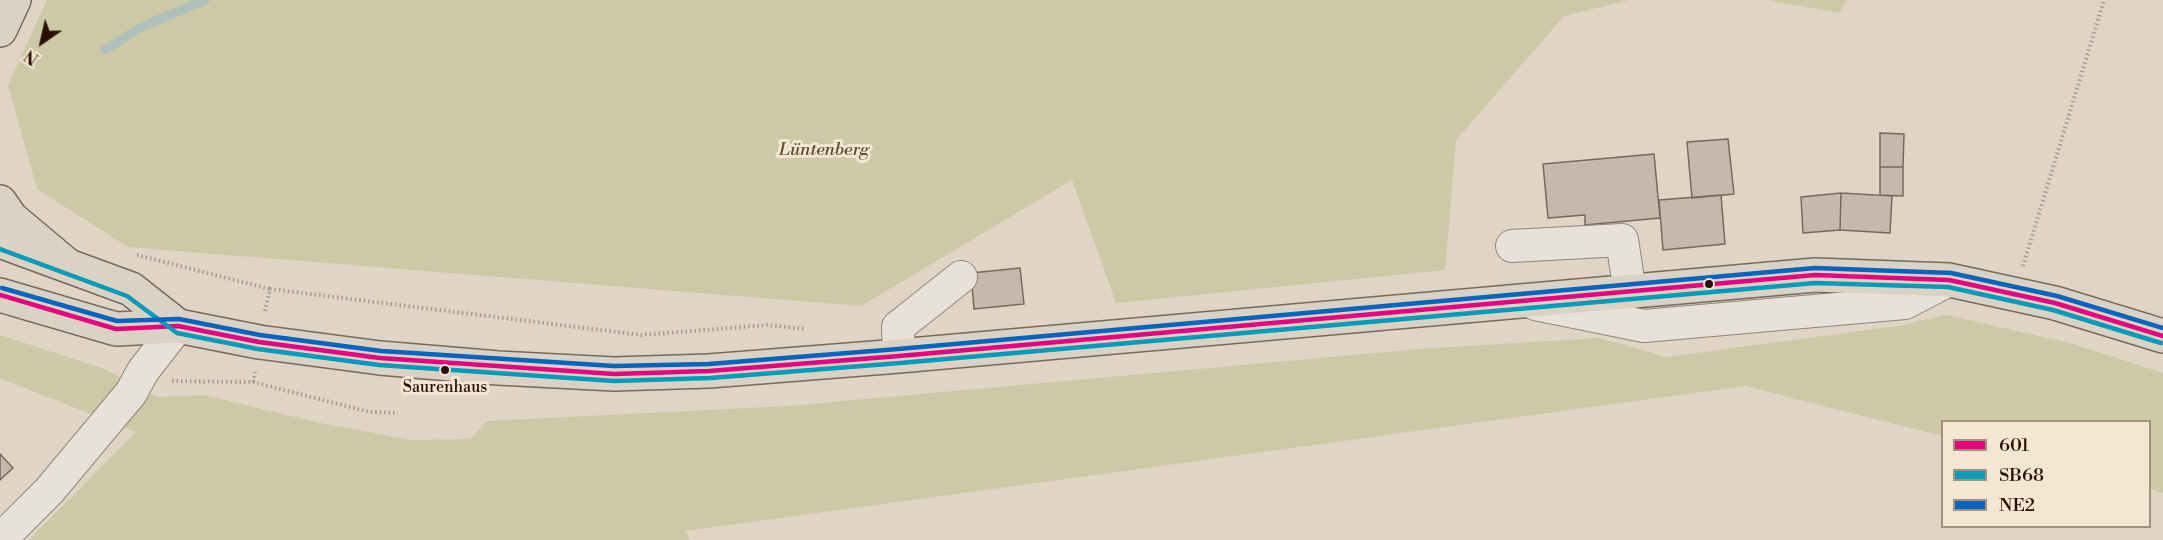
<!DOCTYPE html>
<html>
<head>
<meta charset="utf-8">
<style>
  body { margin:0 }
  #map { position:relative; width:2163px; height:540px; overflow:hidden; background:#e0d5c5; font-family:"Libre Bodoni",serif }
  canvas { display:block }
  .legend { position:absolute; left:1941px; top:420px; width:210px; height:108px; box-sizing:border-box; background:#f3e6d2; border:2px solid #a3907e; margin:0; padding:8px 10px; list-style:none; font-size:18px; color:#2a0f00 }
  .legend li { display:flex; align-items:center; gap:12px; height:30px }
  .legend b { width:30px; border:2px solid #a3907e }
  .north { position:absolute; left:12px; top:12px; width:60px; height:60px; -webkit-text-stroke:4px #f3e6d2; paint-order:stroke; rotate:214deg; font-size:16px; font-weight:700; line-height:24px; text-align:center; color:#2a0f00 }
  .north::after { content:''; display:block; margin:auto; width:21px; height:27px; background:#2a0f00; clip-path:polygon(50% 0,100% 100%,50% 72%,0 100%) }
</style>
</head>
<body>
<div id="map">
<canvas width="2163" height="540"></canvas>
<ul class="legend">
<li><b style="height:8px;background:#e5007d"></b>601</li>
<li><b style="height:8px;background:#049ab9"></b>SB68</li>
<li><b style="height:8px;background:#0065bd"></b>NE2</li>
</ul>
<div class="north">N</div>
</div>
<script>
const ctx = document.querySelector('canvas').getContext('2d');
ctx.lineJoin = 'round';
function fillPath(path, color) { ctx.fillStyle = color; ctx.fill(path, 'evenodd'); }
function strokePath(path, color, width, dash) { ctx.strokeStyle = color; ctx.lineWidth = width; ctx.lineCap = dash ? 'butt' : 'round'; ctx.setLineDash(dash || []); ctx.stroke(path); }
function label(font, color, halo, rows, align = 'center') {
  ctx.font = font + ' "Libre Bodoni",serif'; ctx.lineWidth = 6; ctx.setLineDash([]); ctx.textBaseline = 'middle'; ctx.strokeStyle = halo; ctx.fillStyle = color; for (const [text, x, y, turn = 0] of rows) {
    ctx.save(); ctx.translate(x, y); ctx.rotate((+turn || 0) * Math.PI / 180); ctx.textAlign = isNaN(turn) ? turn : align; if (halo) ctx.strokeText(text, 0, 0); ctx.fillText(text, 0, 0); ctx.restore();
  }
}
fillPath(new Path2D(`
  M47,0H1629L1564,16L1456,140L1445,270L1116,303L1072,180L861,306L128,247L37,189L8,85Z
  M1768,0H1847L1839,13Z
  M1946,315L2070,343L2163,373V493L2150,489V422H1942V436L1745,386L685,531L690,540H29L136,432L0,378V335L105,369L157,397L204,395L320,423L411,440L470,439L487,421L789,406L1419,349L1599,338L1666,357L1898,326Z`), '#cdc8a5');
strokePath(new Path2D(`
  M105,50L141,27L205,0`), '#b0c1bc', 9);
const building = new Path2D(`
  M1880,133L1904,134L1903,167H1880Z
  M1728,139L1734,194L1692,198L1687,142Z
  M1654,154L1660,218L1585,225V215L1548,218L1543,164Z
  M1880,167H1903V196L1880,195Z
  M1841,193L1892,196L1890,233L1840,230Z
  M1841,193L1840,230L1803,233L1801,197Z
  M1721,195L1725,244L1663,250L1659,200Z
  M1020,268L1024,304L974,309L971,273Z
  M0,454L13,468L0,480Z`);
fillPath(building, '#c8b8ab');
strokePath(building, '#746a60', 1.5);
const minor = new Path2D(`
  M1512,246L1622,240L1630,292
  M1535,304L1644,326L1905,303L1949,280
  M899,356L898,327L961,277
  M0,540L49,491L131,393L143,371L178,326`);
const major = new Path2D(`
  M0,241L131,289L178,326
  M0,295L116,329L178,326L259,342L380,358L498,368L614,374L709,371L899,356L1815,275L1949,280L2055,303L2163,336`);
const highway = new Path2D(`
  M0,30L14,0
  M0,202L11,218L67,265`);
strokePath(minor, '#8f857a', 34);
strokePath(major, '#746a60', 36);
strokePath(highway, '#746a60', 36);
strokePath(new Path2D(`
  M137,255L270,289
  M2023,266L2104,0
  M265,311L270,289L641,335L767,325L805,329
  M172,381L253,382L255,372
  M253,382L369,412L398,413`), '#a29a93', 4, [1.5, 3]);
strokePath(minor, '#e7e2d9', 32);
strokePath(major, '#dbd2c4', 33);
strokePath(highway, '#dbd2c4', 33);
strokePath(new Path2D(`
  M0,295L116,329L178,326L259,342L380,358L614,374L709,371L899,356L1815,275L1949,280L2055,303L2163,336`), '#e5007d', 4.5);
strokePath(new Path2D(`
  M0,249L127,296L177,333L258,349L379,365L614,381L710,378L900,363L1815,283L1948,287L2053,310L2161,343`), '#049ab9', 4.5);
strokePath(new Path2D(`
  M2,288L117,321L179,319L260,335L381,351L614,366L709,364L898,349L1815,268L1951,273L2057,296L2163,328`), '#0065bd', 4.5);
for (const [x, y, r, color] of [
  [1709,284,5,"#2a0f00"],
  [445,370,5,"#2a0f00"]
]) { const dot = new Path2D(); dot.arc(x, y, r, 0, 2 * Math.PI); ctx.fillStyle = color; ctx.fill(dot); strokePath(dot, '#f3e6d2', 2); }
label('16px', '#2a0f00', '#f3e6d2', [
  ["Saurenhaus",445,388]
]);
label('italic 18px', '#5d4c31', '#f3e6d2', [
  ["Lüntenberg",824,151]
]);
</script>
</body>
</html>
